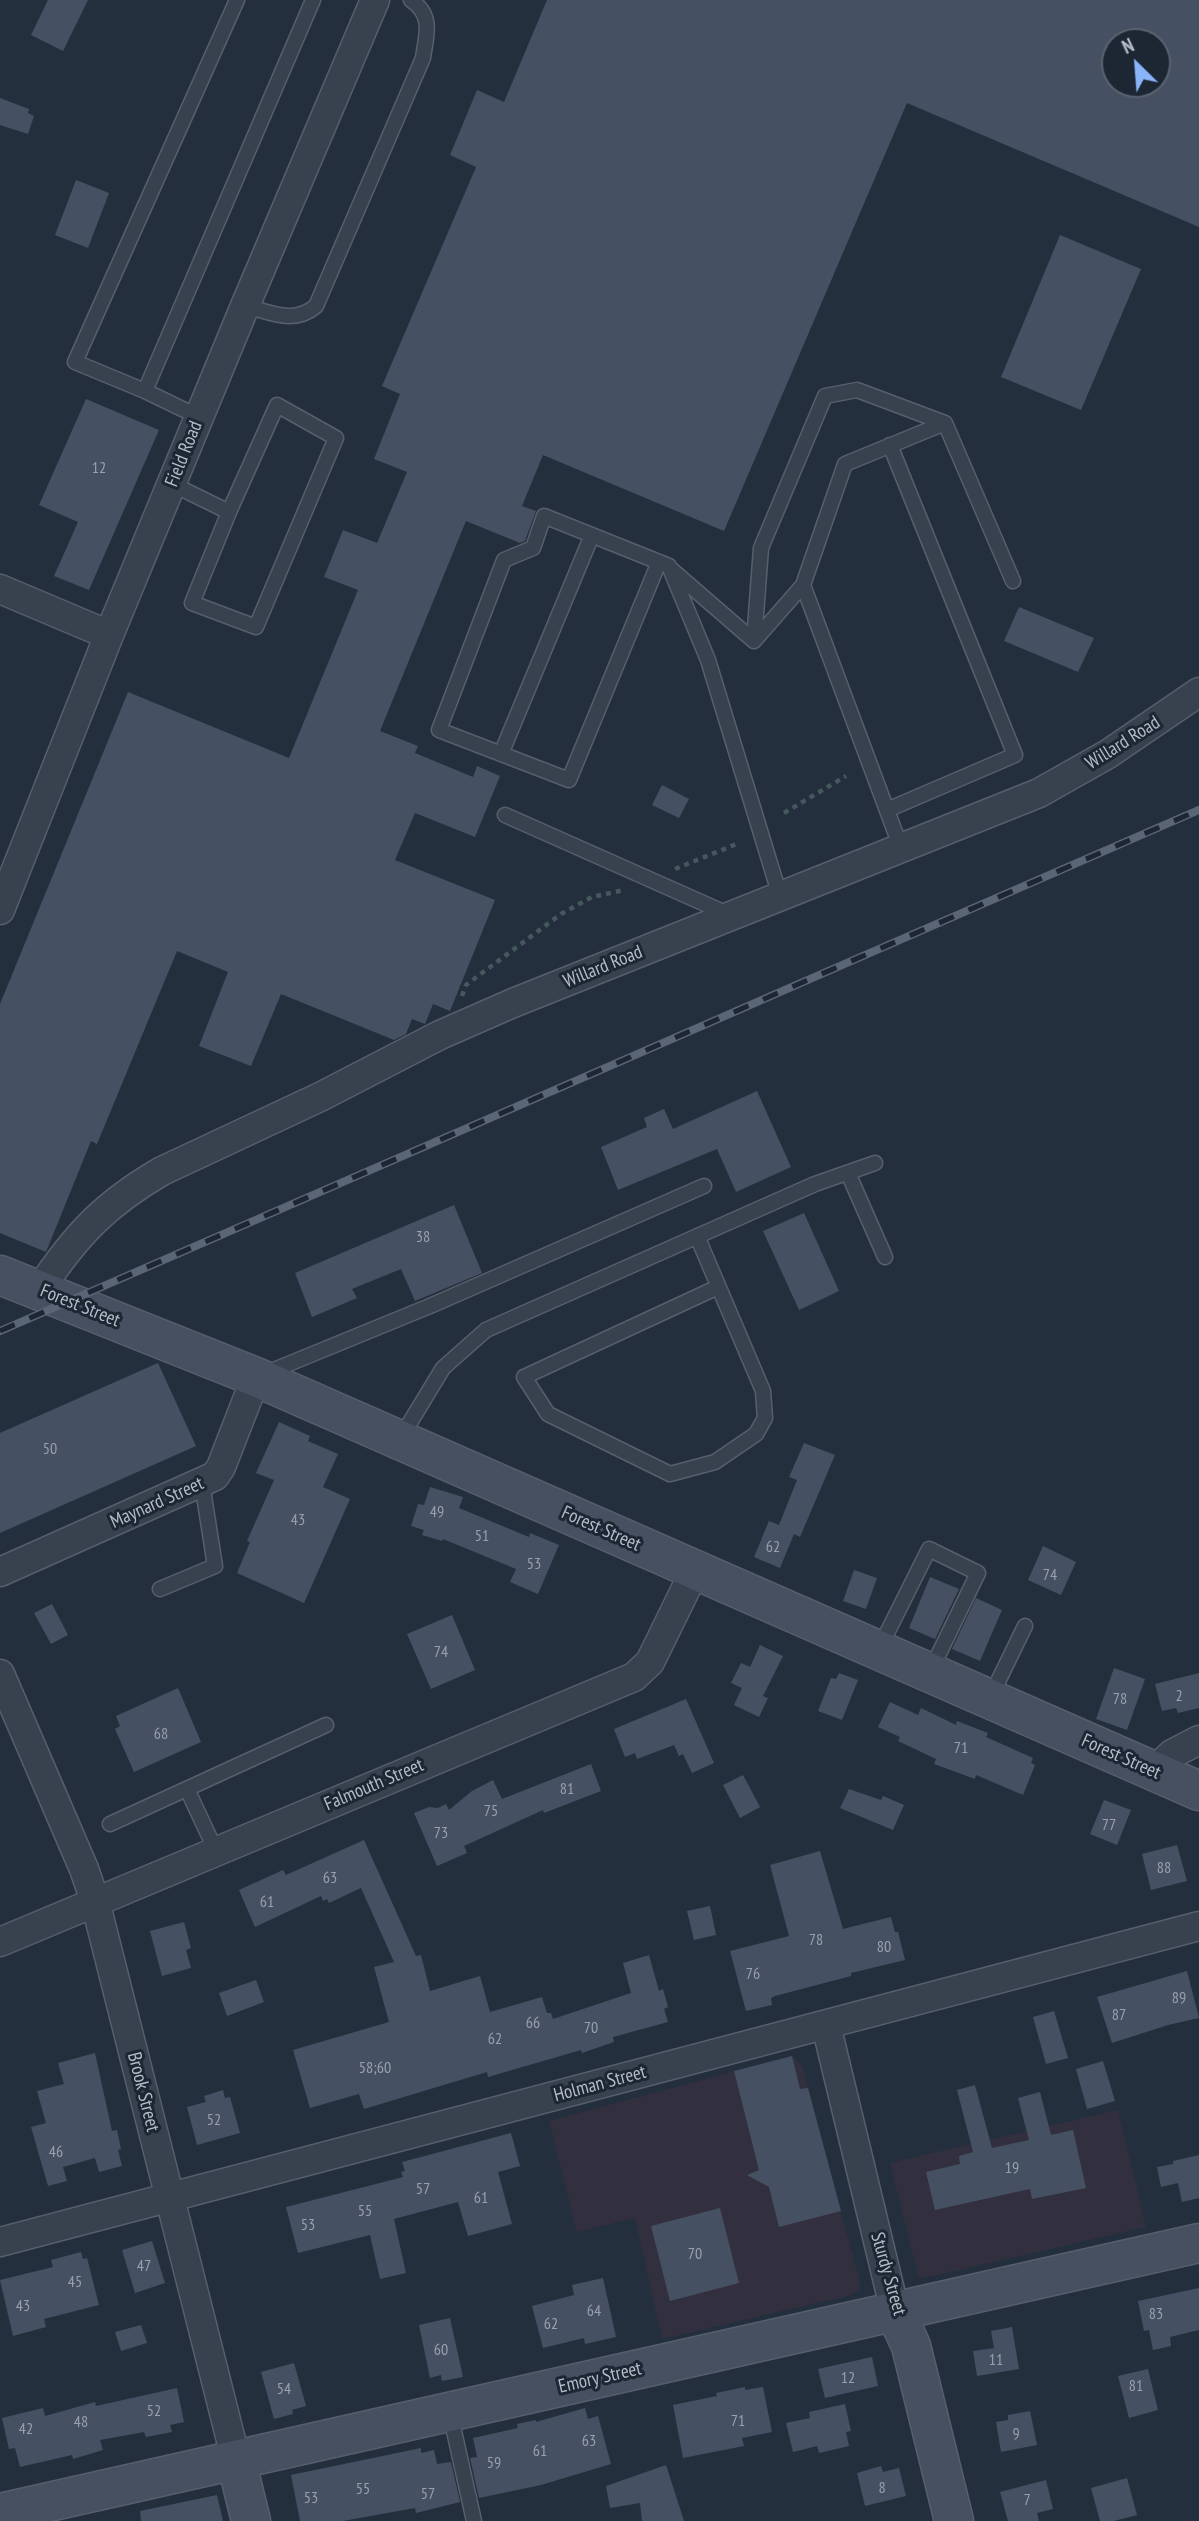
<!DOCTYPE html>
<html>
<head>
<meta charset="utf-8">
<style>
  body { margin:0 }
  #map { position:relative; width:1199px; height:2521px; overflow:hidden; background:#242f3e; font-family:"PT Sans Narrow",sans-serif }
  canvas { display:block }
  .north { position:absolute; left:1101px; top:28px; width:70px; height:70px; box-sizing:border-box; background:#1d2633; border:2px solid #59626f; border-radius:50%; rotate:335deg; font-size:19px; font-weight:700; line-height:28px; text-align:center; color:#b4bcc9 }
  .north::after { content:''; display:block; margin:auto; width:24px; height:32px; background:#8ab4f8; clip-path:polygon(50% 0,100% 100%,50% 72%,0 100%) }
</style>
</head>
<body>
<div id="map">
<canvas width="1199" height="2521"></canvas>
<div class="north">N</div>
</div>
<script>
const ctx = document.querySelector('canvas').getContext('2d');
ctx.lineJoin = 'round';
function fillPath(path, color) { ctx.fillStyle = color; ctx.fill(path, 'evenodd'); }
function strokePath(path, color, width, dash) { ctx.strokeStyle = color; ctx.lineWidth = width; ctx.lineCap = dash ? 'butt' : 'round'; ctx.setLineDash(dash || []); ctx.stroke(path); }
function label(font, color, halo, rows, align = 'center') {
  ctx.font = font + ' "PT Sans Narrow",sans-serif'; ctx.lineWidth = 6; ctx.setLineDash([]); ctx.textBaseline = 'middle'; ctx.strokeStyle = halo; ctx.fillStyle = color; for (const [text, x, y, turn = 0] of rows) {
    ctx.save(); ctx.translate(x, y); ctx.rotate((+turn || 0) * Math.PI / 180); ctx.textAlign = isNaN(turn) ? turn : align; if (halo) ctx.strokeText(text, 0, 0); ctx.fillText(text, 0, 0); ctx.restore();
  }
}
fillPath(new Path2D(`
  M792,2056L802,2066L860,2283L859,2289L851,2295L662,2339L635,2218L577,2232L549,2121Z
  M1118,2110L1146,2227L919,2279L890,2163Z`), '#32303f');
fillPath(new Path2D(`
  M48,0H88L63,51L31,35Z
  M547,0H1199V227L907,103L724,531L543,455L522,506L536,511L525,541L520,543L466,521L380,731L418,746L415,753L473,777L477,766L500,776L475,837L415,813L395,860L495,900L450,1011L433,1004L425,1024L412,1019L406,1034L394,1040L281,994L251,1066L199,1046L228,972L177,951L97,1144L91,1141L46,1252L0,1233V1004L128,692L289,758L358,590L324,577L343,530L377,543L407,472L374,459L400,394L382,386L476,167L450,155L477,90L504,102ZM1115,42H1157V84H1115Z
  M0,98L29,109L28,113L34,116L28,134L0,125Z
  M76,180L109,193L88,248L55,235Z
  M1060,235L1141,269L1081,410L1001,377Z
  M86,399L159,430L89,590L54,576L78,522L39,505Z
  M1019,607L1094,638L1078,672L1004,641Z
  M662,785L689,799L679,818L652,805Z
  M757,1091L791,1167L736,1192L717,1149L618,1190L601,1147L647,1127L644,1118L664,1109L673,1129Z
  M454,1205L482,1273L415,1301L401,1269L352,1289L357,1298L312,1317L295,1273Z
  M804,1213L839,1291L799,1310L763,1231Z
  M158,1363L196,1446L0,1533V1433Z
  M279,1422L310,1436L308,1441L338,1454L323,1487L350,1499L304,1603L237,1573L250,1542L247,1541L274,1480L256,1473Z
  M804,1443L835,1455L800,1537L794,1534L780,1568L754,1557L769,1521L779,1525L797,1480L789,1477Z
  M430,1487L463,1497L459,1508L529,1537L530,1533L559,1545L538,1594L510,1582L516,1569L443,1539L442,1541L422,1535L424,1530L411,1526L418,1504L424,1505Z
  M1043,1546L1076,1562L1061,1595L1028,1580Z
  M854,1570L877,1578L866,1609L843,1601Z
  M930,1577L959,1589L935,1639L909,1628Z
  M976,1598L1002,1610L980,1661L952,1649Z
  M52,1604L68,1635L51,1644L34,1613Z
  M452,1615L475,1670L431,1689L407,1634Z
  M760,1645L783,1656L763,1696L768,1698L759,1717L734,1705L742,1688L731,1683L741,1663L750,1667Z
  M1114,1668L1145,1679L1127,1730L1096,1719Z
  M839,1673L858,1680L842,1720L818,1711L831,1678L836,1679Z
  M1199,1673V1708L1178,1713L1176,1708L1162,1711L1155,1684Z
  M178,1688L201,1742L134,1772L115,1729L120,1726L116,1716Z
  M686,1699L714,1763L692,1773L683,1754L679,1756L674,1745L637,1759L635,1753L625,1757L614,1729Z
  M890,1702L918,1715L921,1708L956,1725L957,1721L988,1733L986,1737L1033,1758L1031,1763L1035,1765L1023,1795L976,1775L975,1779L934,1764L936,1759L898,1741L900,1737L878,1727Z
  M591,1764L601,1791L544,1813L543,1810L464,1846L467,1853L437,1866L414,1813L429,1807L438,1808L446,1804L449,1810L472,1791L493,1780L502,1799Z
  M743,1775L760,1807L740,1818L723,1785Z
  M849,1789L881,1800L883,1796L904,1805L893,1830L840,1808Z
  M1104,1800L1131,1810L1117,1845L1090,1834Z
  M364,1840L416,1956L421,1955L430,1991L480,1976L490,2012L542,1997L547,2013H551L553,2019L631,1993L623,1963L649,1955L659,1991L663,1989L668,2007L664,2009L668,2022L613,2037L614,2042L582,2053L581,2050L488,2077L487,2072L364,2109L359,2094L310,2108L293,2050L389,2022L374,1967L394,1962L361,1888L329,1903L327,1899L323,1901L321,1896L255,1927L239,1890L283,1870L286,1875Z
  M1177,1845L1187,1881L1151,1890L1142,1854Z
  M820,1851L843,1929L891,1917L895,1932H898L905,1960L851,1973V1976L775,1996L771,1998L772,2005L746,2011L730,1951L789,1936L770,1865Z
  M710,1906L716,1935L694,1940L687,1911Z
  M184,1922L191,1948L186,1950L191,1968L162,1976L150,1931Z
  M1187,1971L1199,2018L1168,2025L1112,2043L1097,1997Z
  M256,1980L264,2002L227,2016L219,1993Z
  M1054,2011L1068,2058L1046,2064L1033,2017Z
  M95,2053L112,2131L117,2130L121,2149L118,2150L122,2166L99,2172L95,2158L63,2167L67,2181L48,2186L31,2127L46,2123L37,2091L64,2084L58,2063Z
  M792,2056L800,2089L808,2088L841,2211L779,2227L769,2187L747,2175L759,2170L734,2071Z
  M1103,2061L1115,2101L1087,2109L1076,2069Z
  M975,2085L992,2148L1029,2140L1018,2098L1040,2092L1051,2135L1073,2130L1086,2188L1032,2199L1030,2189L935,2210L926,2172L960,2164L959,2156L973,2152L957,2090Z
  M223,2090L225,2098L230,2097L240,2133L197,2145L187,2107L206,2102L204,2096Z
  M511,2133L520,2166L498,2172L512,2224L468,2236L458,2202L394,2219L406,2273L380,2279L370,2235L298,2253L286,2207L403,2177L401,2172L405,2171L402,2162Z
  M1199,2155V2198L1182,2202L1178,2183L1161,2187L1157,2167L1173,2164V2161Z
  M720,2208L739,2283L670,2301L651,2226Z
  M152,2241L165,2283L135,2293L122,2250Z
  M81,2252L83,2259L87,2258L99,2305L44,2319L46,2327L13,2336L0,2280L53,2267L51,2260Z
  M603,2278L616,2337L585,2344L584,2338L543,2348L532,2306L574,2295L572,2285Z
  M1199,2288V2330L1170,2337L1171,2346L1153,2350L1149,2330L1144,2331L1138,2301Z
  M450,2318L463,2377L442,2381L441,2375L430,2378L419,2325Z
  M141,2325L147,2343L121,2351L115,2332Z
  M1012,2327L1019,2369L977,2376L973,2351L994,2348L991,2331Z
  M872,2357L878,2386L825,2398L818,2369Z
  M294,2363L306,2406L292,2410L293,2414L274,2419L261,2372Z
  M1148,2369L1158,2410L1129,2418L1118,2376Z
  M745,2387V2390L763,2387L772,2432L742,2438L744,2446L683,2458L673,2405L717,2396L716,2393Z
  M177,2388L184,2422L170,2425L172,2432L146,2437L144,2432L100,2440L103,2450L73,2459L72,2455L20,2467L15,2448L9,2449L2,2418L43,2408L45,2416L95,2402L96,2406Z
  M845,2404L851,2431L846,2432L849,2446L819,2453L817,2446L793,2452L786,2423L810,2418L809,2412Z
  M585,2408L588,2419L598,2416L611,2464L541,2485L479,2498L470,2458L477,2457L473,2438L518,2428L517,2424L536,2420V2422Z
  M1030,2411L1037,2445L1001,2452L996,2422L1008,2420V2415Z
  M421,2448V2453L434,2450L437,2464L451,2462L460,2502L416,2513L415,2508L343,2521H300L291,2475Z
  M666,2465L684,2521H642L640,2503L610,2508L606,2486Z
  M881,2466L883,2472L899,2468L906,2496L865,2506L857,2473Z
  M1127,2478L1137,2515L1114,2521H1100L1091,2488Z
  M1046,2480L1053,2509L1037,2513L1039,2521H1008L1000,2492Z
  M217,2495L223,2521H141L140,2511Z`), '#455162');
const lane = new Path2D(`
  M245,306C270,312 294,325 316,306L423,58C426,35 434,16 411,0
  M145,391L313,0
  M199,417L145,391L75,362L237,0
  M172,484L229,512L277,405L336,438L256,627L192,603L229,512
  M659,562L569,780L439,730L504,560L533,548L544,516L669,566L708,660L780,896
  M672,570L754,641L803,585
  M754,641L761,548L825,396L857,390L945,423
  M501,754L592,535
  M887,810L1015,755L890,445
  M505,815L730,915
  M901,848L803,585L845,464L945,423L1013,581
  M848,1173L885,1257
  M697,1236L763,1391L765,1418L756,1434L715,1462L670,1474L548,1414L524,1377L718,1287
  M264,1374L430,1306L704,1186
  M400,1439L443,1368L486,1330L815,1184L875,1163
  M160,1589L215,1566L202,1483
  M879,1649L929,1549L978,1573L930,1672
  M990,1698L1025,1626
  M187,1789L216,1851
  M110,1824L326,1725
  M450,2413L474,2521`);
const street = new Path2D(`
  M0,589L109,635
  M0,910L109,635L245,306L375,0
  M40,1289C76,1235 105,1204 162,1171L320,1097L440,1035L513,1003L1039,793L1108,754L1199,692
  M0,1572L215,1476L221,1467L256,1377
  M0,1674L84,1869L95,1901L236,2460
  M1154,1771L1172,1754L1199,1740
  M0,1942L634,1677L650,1662L695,1570
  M826,2025L895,2311
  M0,2242L1199,1926`);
const secondary = new Path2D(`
  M0,1275L256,1377L1199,1791
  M895,2311L911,2346L954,2521
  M236,2460L251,2521
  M0,2513L1199,2243`);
strokePath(lane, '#565f6c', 17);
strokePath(street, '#565f6c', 31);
strokePath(secondary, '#565f6c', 41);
strokePath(new Path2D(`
  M784,813L846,776
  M675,869L739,843
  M462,996L466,985L561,914L592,897L624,890`), '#44595c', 4.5, [5, 5]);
strokePath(lane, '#38414e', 14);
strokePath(street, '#38414e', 28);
strokePath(secondary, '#465061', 38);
const rail = new Path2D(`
  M0,1331L1199,810`);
strokePath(rail, '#5a6575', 8);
strokePath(rail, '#1d2633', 5, [16]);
label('16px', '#98a1af', null, [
  ["12",99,468],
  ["38",423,1237],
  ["50",50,1449],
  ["49",437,1512],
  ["43",298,1520],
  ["51",482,1536],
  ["62",773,1547],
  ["53",534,1564],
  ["74",1050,1575],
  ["74",441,1652],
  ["2",1179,1696],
  ["78",1120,1699],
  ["68",161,1734],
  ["71",961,1748],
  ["81",567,1789],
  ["75",491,1811],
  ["77",1109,1825],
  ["73",441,1833],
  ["88",1164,1868],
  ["63",330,1878],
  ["61",267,1902],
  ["78",816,1940],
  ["80",884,1947],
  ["76",753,1974],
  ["89",1179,1998],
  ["87",1119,2015],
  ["66",533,2023],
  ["70",591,2028],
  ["62",495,2039],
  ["58;60",375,2068],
  ["52",214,2120],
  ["46",56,2152],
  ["19",1012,2168],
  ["57",423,2189],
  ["61",481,2198],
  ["55",365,2211],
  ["53",308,2225],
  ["70",695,2254],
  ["47",144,2266],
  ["45",75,2282],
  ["43",23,2306],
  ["64",594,2311],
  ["83",1156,2314],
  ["62",551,2324],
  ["60",441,2350],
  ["11",996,2360],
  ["12",848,2378],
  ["81",1136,2386],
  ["54",284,2389],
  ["52",154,2411],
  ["71",738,2421],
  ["48",81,2422],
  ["42",26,2429],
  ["9",1016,2434],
  ["63",589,2441],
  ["61",540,2451],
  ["59",494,2463],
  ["8",882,2488],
  ["55",363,2489],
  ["57",428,2494],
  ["53",311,2498],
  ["7",1027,2500]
]);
label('19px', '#b4bcc9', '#1d2633', [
  ["Field Road",184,454,-68],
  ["Willard Road",1123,743,-32],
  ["Willard Road",603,967,-22],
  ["Forest Street",80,1306,22],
  ["Maynard Street",157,1503,-24],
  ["Forest Street",601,1529,24],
  ["Forest Street",1121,1757,24],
  ["Falmouth Street",374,1785,-23],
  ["Holman Street",600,2084,-15],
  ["Brook Street",143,2092,76],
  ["Sturdy Street",888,2274,74],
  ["Emory Street",600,2378,-13]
]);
</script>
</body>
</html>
